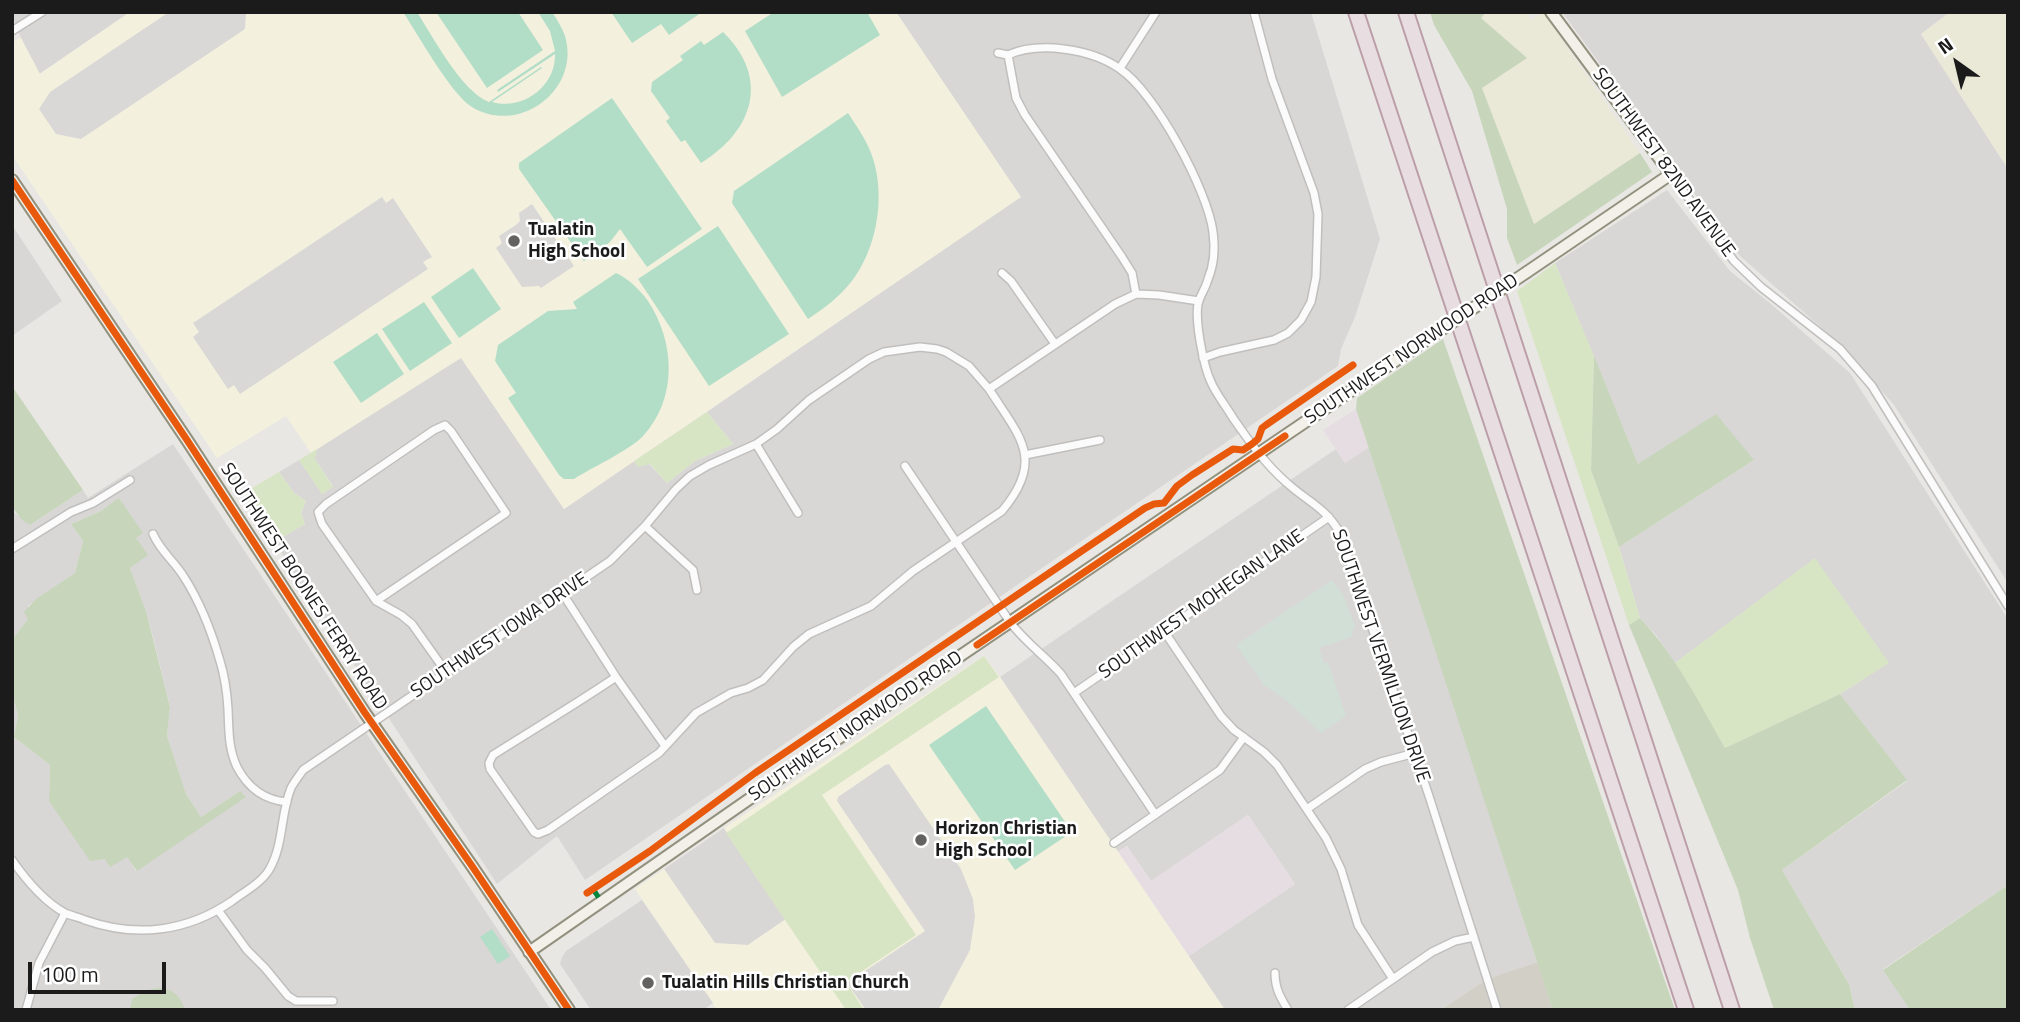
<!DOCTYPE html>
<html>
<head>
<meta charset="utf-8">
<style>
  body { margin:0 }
  #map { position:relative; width:2020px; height:1022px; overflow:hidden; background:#e9e7e4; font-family:"Titillium Web",sans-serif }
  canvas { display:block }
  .frame { position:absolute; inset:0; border:14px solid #1b1b1b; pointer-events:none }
  .north { position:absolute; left:1922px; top:28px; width:70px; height:70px; -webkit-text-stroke:5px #fff; paint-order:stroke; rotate:326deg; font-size:19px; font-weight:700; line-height:28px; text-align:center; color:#1b1b1b }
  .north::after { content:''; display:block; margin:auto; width:24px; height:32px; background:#1b1b1b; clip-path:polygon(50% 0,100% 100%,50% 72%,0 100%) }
  .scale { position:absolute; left:28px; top:962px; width:138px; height:32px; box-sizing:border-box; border:4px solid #1b1b1b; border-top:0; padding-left:9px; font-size:21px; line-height:24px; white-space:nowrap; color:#1b1b1b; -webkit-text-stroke:5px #fff; paint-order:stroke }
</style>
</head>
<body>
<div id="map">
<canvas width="2020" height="1022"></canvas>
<div class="frame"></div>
<div class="north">N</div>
<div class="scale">100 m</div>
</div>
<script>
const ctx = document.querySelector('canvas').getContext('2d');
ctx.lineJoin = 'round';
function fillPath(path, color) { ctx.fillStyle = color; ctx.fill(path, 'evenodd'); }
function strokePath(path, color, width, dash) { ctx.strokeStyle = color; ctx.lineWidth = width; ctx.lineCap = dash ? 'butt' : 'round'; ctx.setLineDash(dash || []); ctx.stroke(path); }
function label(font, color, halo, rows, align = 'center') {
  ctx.font = font + ' "Titillium Web",sans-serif'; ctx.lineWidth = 5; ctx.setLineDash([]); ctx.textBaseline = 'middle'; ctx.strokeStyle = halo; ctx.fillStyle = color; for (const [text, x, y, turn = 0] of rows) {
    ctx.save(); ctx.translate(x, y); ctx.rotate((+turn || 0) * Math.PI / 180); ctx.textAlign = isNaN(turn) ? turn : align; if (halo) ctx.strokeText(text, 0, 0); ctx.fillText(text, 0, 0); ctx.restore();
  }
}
fillPath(new Path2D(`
  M12,12H130L39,74L21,38L14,20H12Z
  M896,12H1311L1380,239L1355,317L1341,349L1338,366L585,880L557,836L497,884L274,542L305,524L301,513L306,501L294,493L279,472L299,460L323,494L333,486L314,458L317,449L461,357L564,509L634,461L638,466L649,464L667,483L695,461L733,444L707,412L1020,197Z
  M1562,12H1950L1921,34L2008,169V583L1894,405L1840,344L1740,256Z
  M1667,190L1730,271L1771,304L1850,373L2008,619V885L1883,969L1910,1010H1855L1849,984L1782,870L1907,781L1840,694L1888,663L1815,559L1675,663L1656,635L1640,618L1619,547L1754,460L1638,464L1555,263Z
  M12,225L62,301L12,336Z
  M173,444L522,966L551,1010H12V693L18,715L14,737L50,765L49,801L105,859L127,856L136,871L240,791L201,817L186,794L167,736L170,707L154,641L146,611L130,568L136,538L120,499L101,511L71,524L83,541L75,573L28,606L29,618L12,640V507L15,513L30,525L83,490L88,498Z
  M1369,447L1538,962L1498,975L1479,984L1441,1010H1225L1189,956L1295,884L1248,815L1151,881L1127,846L1118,852L1000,677L1336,449L1345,463Z
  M724,828L786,919L748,945L715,944L664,869Z`), '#d8d7d5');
fillPath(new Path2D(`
  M1356,409L1369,447L1345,463L1323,430Z
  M1248,815L1295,884L1189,956L1118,852L1127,846L1151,881Z`), '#e6dde3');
fillPath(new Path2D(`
  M130,12H896L1021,197L564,509L461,358L311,453L286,416L217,458L12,155V42L21,38L40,74Z
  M984,656L1000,677L1225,1010H717L635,889L664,869L715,943L748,945L786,919L724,828Z`), '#f3f1de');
fillPath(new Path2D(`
  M642,900L713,1003L703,1010H591L560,964L562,957L566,951Z`), '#d7d6d5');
fillPath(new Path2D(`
  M1538,962L1553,1010H1441L1479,984L1498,975Z`), '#d2d0c6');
fillPath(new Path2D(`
  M1486,12H1525L1531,20L1543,12L1640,153L1534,224L1482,88L1526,58L1480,18Z
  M1950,12H2008V169L1921,34Z`), '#eae8d7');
fillPath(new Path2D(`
  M1555,263L1594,356L1591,470L1619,547L1640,618L1629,625L1517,291Z
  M707,412L733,444L695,461L667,483L650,464L638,467L634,461Z
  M317,449L315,459L333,487L322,494L299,460Z
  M279,472L294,493L306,501L301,513L305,524L274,542L242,494Z
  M1815,558L1889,663L1840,694L1725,748L1675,663Z
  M984,656L999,677L822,795L916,935L846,982L864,1010H846L726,833Z`), '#d8e5c4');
fillPath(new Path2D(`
  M1430,12H1486L1481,18L1527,58L1482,88L1534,224L1640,153L1652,172L1517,265L1507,238V209L1472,91L1434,25Z
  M1443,339L1675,1010H1553L1356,409L1357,398Z
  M1594,356L1638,464L1716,414L1754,460L1619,547L1591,470Z
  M12,386L83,490L30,525L22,520L12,507Z
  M119,498L143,533L136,538L148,555L130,568L146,611L170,707L167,736L186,794L201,817L240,791L246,797L137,871L127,857L110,867L105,859L90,861L49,801L50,765L14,737L18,715L12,693V640L28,619L24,612L36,599L75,573L83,541L71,524L101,511Z
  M1640,618C1676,656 1699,703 1725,748L1840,694L1907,780L1782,870L1849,984L1855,1010H1774L1750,938L1738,890L1629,625Z
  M2008,885V1010H1910L1883,970Z
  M159,988C174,989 180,996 185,1010H130L132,999L147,990Z`), '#c7d6bb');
fillPath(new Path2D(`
  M1332,580L1343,594L1355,626L1351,637L1319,648L1324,663L1328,662L1346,716L1321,733L1287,701L1264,685L1236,645Z`), '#d2dfd6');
fillPath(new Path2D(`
  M403,12H417C433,37 462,92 489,102L541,67L542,68L492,102C523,111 556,86 555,54L498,92L497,90L555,51L550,31L538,12H552C557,20 562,27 565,36C581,89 520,136 472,107C450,93 419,36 403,12Z
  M436,12H518L543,50L487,88Z
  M611,12H702L669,35L661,24L632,43Z
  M774,12H867L880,35L782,97L745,31Z
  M723,32C771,79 753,131 701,163L685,140L681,142L666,121L670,118L651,91L652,82L683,60L680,56L701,41L704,45Z
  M612,98L702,229L647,267L620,229L610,242L584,261L519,169V163Z
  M848,113C855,124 863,135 868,146C890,192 877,262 838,296C829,305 818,312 808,319L732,203L734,191Z
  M718,226L789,334L709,386L638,279Z
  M473,268L501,309L459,338L431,297Z
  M616,273C628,278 640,290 648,301C675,342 678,398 643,436C630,450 591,468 574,479H564L559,475L508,398L516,393L495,361L498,345L548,311L577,309L573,302Z
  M424,302L452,343L410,371L382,329Z
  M377,333L404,374L361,403L333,362Z
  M986,706L1072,832L1015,870L929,745Z
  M492,929L510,956L498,964L480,937Z`), '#b2ddc7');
fillPath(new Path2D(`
  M169,12H246L245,29L81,139L56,134L39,109L50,92Z
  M382,197L386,203L393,198L432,257L423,262L428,269L240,394L234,385L228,389L193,337L199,332L193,323Z
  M532,204L574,266L541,288L539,286L522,287L496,248L502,243L499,236L516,225L520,221L519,213Z
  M889,764L961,869L973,899L975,917L970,950L938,1010H866L847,983L925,931L837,801L838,797L885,765Z`), '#d9d8d7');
const street = new Path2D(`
  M12,31L42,12
  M998,53L1008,55L1016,98L1025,115L1122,257L1132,273L1136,294L1159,295L1199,301
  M1008,55C1039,41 1092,49 1120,69C1155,92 1208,191 1213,232C1215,247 1214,265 1208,279C1206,288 1200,295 1198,304C1195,321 1203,365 1211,382C1216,394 1226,406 1233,418C1249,441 1265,464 1287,483C1308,502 1325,507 1340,533L1429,796L1497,1010
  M1120,68L1156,12
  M1671,174L1734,261L1761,287L1840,349L1872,386L2008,606
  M1002,273L1011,281L1055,344
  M1203,358L1220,352L1274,340L1288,333L1301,320L1311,302L1316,277L1318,214L1314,193L1272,79L1254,12
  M756,444L798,513
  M1025,455L1100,440
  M905,466L1010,622C1025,642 1045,656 1061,674L1155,814
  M645,526L693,570L697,590
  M153,534C161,552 174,561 184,577C200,602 212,633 220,661C225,677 227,693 228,709C229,729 228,748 237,767C248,788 264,800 287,802
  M12,549L71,512L93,503L130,480
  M563,594L616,677L665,746
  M376,601L506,513L451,431L445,425L434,430L326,504L318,512L322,524L376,601L401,615L412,624L446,672
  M1164,631L1221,716L1234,730L1264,752L1277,765L1326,838L1341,869L1358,925L1393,979
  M616,677C576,704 534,729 493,755L489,763L490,769L534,832L538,834L548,830L659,753L696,713L731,693L748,688L763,680L793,647L809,634L871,606L913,571L1002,511C1046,459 1019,436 989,389L1115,304L1136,294
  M1074,693L1329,517
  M1307,809L1365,769L1381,762L1415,753
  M1114,843L1220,770L1244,737
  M12,860C26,880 43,901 65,913C71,916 79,917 85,920C136,938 187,932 232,901C244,892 261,883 269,870C284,845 280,815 291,788C294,782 299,776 303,770L610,561L645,526L676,489L690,476L709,465L756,444L777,429L809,400L869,359L884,352L920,347L937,349L946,352L969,366L989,389
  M218,910L247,950L265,968L288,996L296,1001H333
  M1275,973C1275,988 1280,997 1288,1010
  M26,1010L39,963L65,913
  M1348,1010L1432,952L1455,941L1474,937`);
const secondary = new Path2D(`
  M12,180L187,440L365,713L472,866L569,1010
  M1527,272L1671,174L1551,12
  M529,952L755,795L1423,342`);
const highway = new Path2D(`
  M1356,12L1686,1010
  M1406,12L1732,1010`);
strokePath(street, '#c0bfbe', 10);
strokePath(secondary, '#91917e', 14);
strokePath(highway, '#bb9ea9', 18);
strokePath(street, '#fcfbfb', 7);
strokePath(secondary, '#f2f0e9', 10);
strokePath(highway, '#e8dee1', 14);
const secondaryBridge = new Path2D(`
  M1423,342L1527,272`);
strokePath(secondaryBridge, '#91917e', 14, []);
strokePath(secondaryBridge, '#f2f0e9', 10);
strokePath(new Path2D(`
  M593,889L601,901`), '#00873e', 5, [10, 5]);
strokePath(new Path2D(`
  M12,180L187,440L365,713L472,866L569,1010
  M977,645L1285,436
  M587,893L650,851L755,773L1145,508L1154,504L1164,503L1177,486L1192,475L1233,449L1243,450L1252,444L1258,439L1262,428L1266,425L1353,365`), '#e8590c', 7);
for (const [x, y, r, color] of [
  [514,241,7,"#636261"],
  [921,840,7,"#636261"],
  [648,983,7,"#636261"]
]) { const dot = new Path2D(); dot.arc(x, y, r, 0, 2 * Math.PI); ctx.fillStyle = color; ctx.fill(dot); strokePath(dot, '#fff', 2.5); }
label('19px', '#1b1b1b', '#fff', [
  ["SOUTHWEST 82ND AVENUE",1663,163,54],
  ["SOUTHWEST NORWOOD ROAD",1412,350,-34],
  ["SOUTHWEST BOONES FERRY ROAD",303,587,57],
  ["SOUTHWEST MOHEGAN LANE",1202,605,-35],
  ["SOUTHWEST IOWA DRIVE",500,636,-34],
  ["SOUTHWEST VERMILLION DRIVE",1380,656,71],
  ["SOUTHWEST NORWOOD ROAD",856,727,-34]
]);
label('bold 19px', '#1b1b1b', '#fff', [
  ["Tualatin",528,230],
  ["High School",528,252],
  ["Horizon Christian",935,829],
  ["High School",935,851],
  ["Tualatin Hills Christian Church",662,983]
], 'left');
</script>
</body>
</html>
